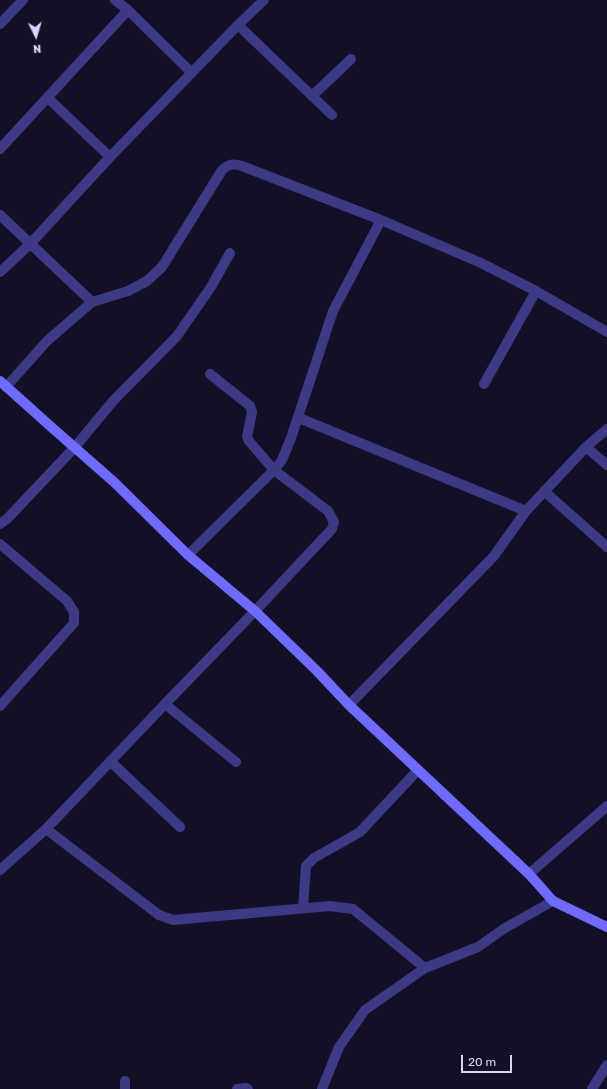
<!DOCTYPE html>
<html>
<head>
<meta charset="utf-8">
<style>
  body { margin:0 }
  #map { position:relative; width:607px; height:1089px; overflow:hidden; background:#130f26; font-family:Rubik,sans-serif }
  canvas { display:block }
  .north { position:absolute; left:16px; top:16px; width:40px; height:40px; -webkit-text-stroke:3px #130f26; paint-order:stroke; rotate:175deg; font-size:11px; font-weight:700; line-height:16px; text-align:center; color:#d9d4ff }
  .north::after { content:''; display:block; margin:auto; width:14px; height:18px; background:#d9d4ff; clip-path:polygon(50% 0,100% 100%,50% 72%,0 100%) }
  .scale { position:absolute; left:461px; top:1055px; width:51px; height:18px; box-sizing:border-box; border:2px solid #d9d4ff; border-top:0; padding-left:5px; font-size:12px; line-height:14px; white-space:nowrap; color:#d9d4ff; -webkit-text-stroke:3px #130f26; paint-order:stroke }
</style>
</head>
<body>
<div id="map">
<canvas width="607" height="1089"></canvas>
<div class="north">N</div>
<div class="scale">20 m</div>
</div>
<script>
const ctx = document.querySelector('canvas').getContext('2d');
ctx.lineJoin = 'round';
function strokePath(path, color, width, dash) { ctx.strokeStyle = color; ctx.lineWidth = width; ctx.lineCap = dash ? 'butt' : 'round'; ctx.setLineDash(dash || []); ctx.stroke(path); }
strokePath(new Path2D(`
  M484,384L536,291
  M303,908L306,866L314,858L360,832L418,770
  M125,1089V1081
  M592,1089L607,1065`), '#3d3a85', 10);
strokePath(new Path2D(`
  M115,0L128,10L192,73
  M0,24L23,0
  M238,25L332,115
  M312,96L351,59
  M48,98L110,157
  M0,149L128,10
  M0,215L92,302
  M0,272L31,243L110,157L238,25L264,0
  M6,387L47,341L92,302L128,291L147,281L162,267L222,170C229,164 233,163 242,166L381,220L481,263L536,291L607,332
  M299,418L526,511
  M586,447L607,465
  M544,491L607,547
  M0,524L7,519L75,447L113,401L177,336L211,287L230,253
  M0,544L67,601L74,612V623L0,706
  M188,555L274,470L282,460L291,438L333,311L381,220
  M165,704L236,762
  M349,705L494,556L526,511L586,447L607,429
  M110,761L180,827
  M46,829L159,915L173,920L330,906L353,909L425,968
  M0,870L46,829L165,704L255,611L332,529L334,522L328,511L274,470L249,441L247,437L252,412L250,406L210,374
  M529,874L607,806
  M237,1089L246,1088L248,1089
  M322,1089L339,1047L365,1010L425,968L478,947L505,928L553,901`), '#3d3a85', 10);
strokePath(new Path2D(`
  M0,381L49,425L114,482L188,555L255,611L317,671L349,705L529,874L553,901L607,927`), '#6f6bff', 10);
</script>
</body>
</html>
